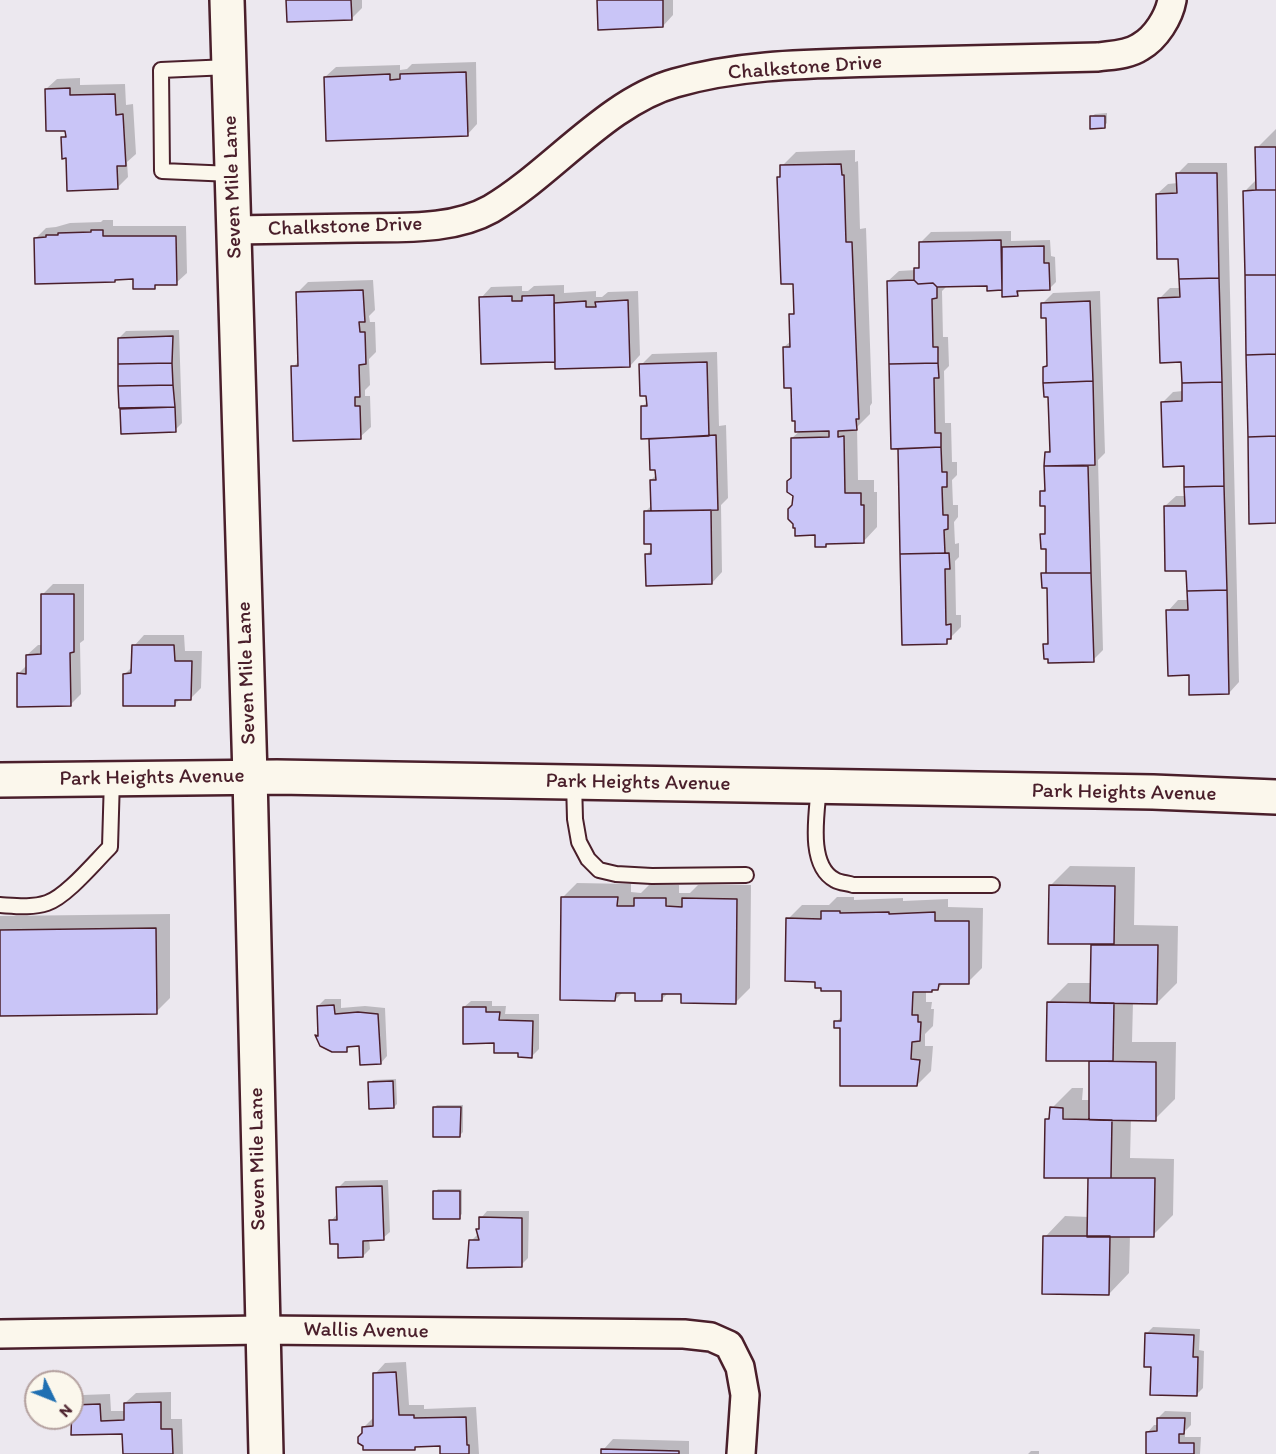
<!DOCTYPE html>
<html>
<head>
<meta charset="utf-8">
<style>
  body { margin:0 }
  #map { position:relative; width:1276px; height:1454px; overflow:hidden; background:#ece8ef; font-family:Itim,sans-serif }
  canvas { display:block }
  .north { position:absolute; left:24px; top:1370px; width:60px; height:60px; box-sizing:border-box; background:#fbf7ec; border:2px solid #b4a19f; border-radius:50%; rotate:133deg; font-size:16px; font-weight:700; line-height:24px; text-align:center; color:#4a1f2b }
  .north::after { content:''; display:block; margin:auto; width:21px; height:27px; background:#1f6fb2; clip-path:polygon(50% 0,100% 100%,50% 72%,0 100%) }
</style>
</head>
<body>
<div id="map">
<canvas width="1276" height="1454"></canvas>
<div class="north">N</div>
</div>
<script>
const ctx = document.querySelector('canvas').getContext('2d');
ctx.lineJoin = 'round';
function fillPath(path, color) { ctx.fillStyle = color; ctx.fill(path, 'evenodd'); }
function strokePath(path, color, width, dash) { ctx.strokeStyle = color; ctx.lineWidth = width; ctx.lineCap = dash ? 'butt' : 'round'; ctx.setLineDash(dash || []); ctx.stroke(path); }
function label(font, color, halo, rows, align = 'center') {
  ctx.font = font + ' Itim,sans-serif'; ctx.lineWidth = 4.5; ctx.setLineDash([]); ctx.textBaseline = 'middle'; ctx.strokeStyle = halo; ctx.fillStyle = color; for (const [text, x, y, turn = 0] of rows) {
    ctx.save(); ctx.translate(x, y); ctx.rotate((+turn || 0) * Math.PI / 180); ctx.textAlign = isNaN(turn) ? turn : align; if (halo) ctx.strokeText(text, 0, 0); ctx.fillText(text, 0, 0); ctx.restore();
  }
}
fillPath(new Path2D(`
  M288,0H362V8L351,19Z
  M599,0H673V15L663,26Z
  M476,62L477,124L467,135L325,77L336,67L400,65V70L407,69L412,64Z
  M80,78V85L125,84L126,105L133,104L136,154L127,162L128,177L117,188L67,157L63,137L67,133L46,89L57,79Z
  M1107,113V123L1104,126L1091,117L1095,114Z
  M1276,129V522L1245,191L1257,179V148Z
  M855,150V162L858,161L860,229L866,228L872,403L870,406V414L857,427L858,480H874V492H877V527L863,542H828L825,546L793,506L792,438L801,430L784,347L791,341V315L796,310L795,282L779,177L782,175V166L796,152Z
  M1188,163H1227L1239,682L1229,693L1190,673L1168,611L1178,600H1189L1188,569L1165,506L1176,496H1186L1185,465L1163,402L1173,392L1183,391L1182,361L1160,298L1170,288H1181L1180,257L1157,194L1168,184L1178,183L1177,174Z
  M103,220H113V226H186L187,273L176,283L158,284L154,287L134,278H117L115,280L36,238L46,228L56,227L70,223L101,222Z
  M1011,231V241L1050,240L1051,256L1055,257L1056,282L1049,289H1022L1017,295L1004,286L1001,289L988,284L947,286L942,291L943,337H948L949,366L944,371L945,423H951L952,462H957V475L952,480L953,505H958V517L954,522L955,544L959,543V557L955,561L956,615H961V627L946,642L903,643L899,448L888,281L899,271L916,270L921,264L920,243L931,232Z
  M373,280L375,310L369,316L370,322H375L376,352L369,359L370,385L365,390V396H370L371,427L360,437L293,367L300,360L298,292L308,282Z
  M564,285V293L596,291V297H602L608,292L638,291L640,355L630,366L557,360L481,298L491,287L522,286V291H528L534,286Z
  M1100,291L1105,453L1098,460L1103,650L1093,660L1045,644L1050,640L1048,587L1043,574L1048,569L1047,547L1042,535L1047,530L1046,505L1041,492L1046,487L1047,453L1051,448L1050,395L1044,367L1049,363L1047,317L1043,303L1053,293Z
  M179,330L182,423L175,430L123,432L119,338L126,331Z
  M717,352L719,426L726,425L728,498L721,505L722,572L712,583L646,555L652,549L645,512L652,505L651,480L657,474V468L651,469L650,437L642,407L648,401L641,365L652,354Z
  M53,584H84V640L80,643L81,694L70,705L18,674L27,665V655L38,645H42V595Z
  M144,635H184L185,651H202L201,688L191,698H181L175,704L125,674L133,666L134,646Z
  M1070,866L1135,867L1134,925L1178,926L1177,983L1157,1003L1133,1002L1132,1042H1176L1175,1099L1155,1119H1131L1130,1158L1174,1159L1173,1215L1153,1235H1130L1129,1273L1109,1294L1045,1237L1065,1216L1089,1217V1176L1046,1120L1051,1115L1052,1108L1072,1088H1083L1082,1100H1091V1060L1048,1003L1068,983H1092L1093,943L1050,886Z
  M577,883L631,884V892L641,893L649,885H679V893H690L698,885H751L750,988L736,1002L682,993H668L661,1000L637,992H623L615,1000L563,897Z
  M837,897H854V900L903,898V901L948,899V907L983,908L982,968L968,982H944L938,989L926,991V1002H932L931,1009H934L933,1026L925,1034V1046H933L931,1071L917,1085L836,1022L843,1015V990L817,980L788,919L802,905H829Z
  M170,914V998L156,1012L0,1014V916Z
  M325,999H341V1008L365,1006L385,1008L387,1056L381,1063L361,1045H352L346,1050L317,1036L320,1033L318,1006Z
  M471,1001H492V1006H506L505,1014H539V1049L532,1056L495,1042L464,1007Z
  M396,1079L397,1104L394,1107L370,1083L373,1080Z
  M437,1105H463V1132L460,1135L434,1108Z
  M388,1180L390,1232L383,1238L369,1239L370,1249L363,1256L339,1242L331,1221L338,1213V1188L345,1181Z
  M438,1189H462V1214L459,1217L435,1192Z
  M487,1211H529L528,1258L521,1265L471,1241L478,1234L481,1226V1218Z
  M1153,1327L1200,1329L1199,1350L1204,1351L1203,1388L1196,1395L1152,1366L1146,1334Z
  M406,1362L409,1405H424V1409L476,1407L479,1454H441V1444L418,1445L415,1448L364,1434V1427L375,1416V1374L385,1363Z
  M171,1392V1419H182L183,1454H124V1432L72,1433V1405L83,1395L110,1394L111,1411H125V1403L136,1393Z
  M1165,1411L1191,1412V1425L1185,1431V1437H1201L1200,1454H1147L1148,1432L1154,1425H1158V1418Z
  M613,1439L689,1441V1454H603V1450Z
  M1031,1451H1039V1454H1028Z`), '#0003');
const building = new Path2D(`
  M286,0H351L352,20L287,22Z
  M597,0H663V27L598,30Z
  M466,72L468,136L326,141L324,77L390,74V80L400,79V74Z
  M70,88V95L115,94L116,115L123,114L126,166H117L118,189L67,191L66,158L62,159L61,137H66L65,131H46L45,89Z
  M1090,116H1105V128L1090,129Z
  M1255,147H1276V190H1256Z
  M841,164L842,175H844L846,242H852L859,419H856L857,430L838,431V437L844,436L845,493H861V505H864V543L826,544V547H815V535L795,536V528H793V524L788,519V509L792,505L793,496L787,492V481L791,478V438L829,437V431L795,432V421H792L791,388H784L783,347H790L789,314H794L793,284H781L777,177H780V165Z
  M1176,173H1217L1219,278L1179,279L1178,259H1157L1156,194L1177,193Z
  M1256,190H1276V275H1245L1243,191Z
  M91,230H103V236H176L177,285H155V289H133V279L115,280V282L35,284L34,238L46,237V235H58V233L91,232Z
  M1001,240L1002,290L987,291V286L937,287L933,283L918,284L914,280V268H919V242Z
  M1044,246V263H1049L1050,290L1017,291L1018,296L1002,297V247Z
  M1245,275H1276V354L1246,355Z
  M1219,278L1222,382L1182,383L1181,362L1160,363L1158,298L1180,297L1179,279Z
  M914,280L918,284L933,283L937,287V298L932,299L933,347H938V363L889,364L887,281Z
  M363,290L365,322H359L360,332H365L366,364L359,365L360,397H355V406H360L361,439L293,441L291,366H298L296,292Z
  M554,295L555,362L481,364L479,297L512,296V301H522V296Z
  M628,300L630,367L555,369L554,303L586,301V307H596L595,302Z
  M1090,301L1093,381L1043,383V367L1047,366L1046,318H1041V303Z
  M173,336L172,363L118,364V338Z
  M1276,354V436L1248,437L1246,355Z
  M707,362L709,436L641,439V406H647L646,396H640L639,364Z
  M172,363L173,385L118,386V364Z
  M938,363L939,378H934L935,433H941V447L891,449L889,364Z
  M1093,381L1095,465L1044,466L1045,452H1050L1048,397H1044L1043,383Z
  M1222,382L1224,486L1184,487V466L1163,467L1161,402L1182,401V383Z
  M173,385L175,407L119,408L118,386Z
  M175,407L176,432L121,434L120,409Z
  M716,435L718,510L651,511L650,480H656L655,470H650L649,439Z
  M1276,436V523L1249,524L1248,437Z
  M941,447L942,472H947V487H942L943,515H948V529L944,530L945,553L900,554L898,449Z
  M1044,466H1088L1091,573H1046V549H1041L1040,534H1045V506H1040V491H1045Z
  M1224,486L1227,590L1187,591L1186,571H1165L1164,506H1185L1184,487Z
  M711,510L712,584L646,586L645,554H651V544H644V511Z
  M949,553L950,569H945L946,625L951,624V639H947V644L902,645L900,554Z
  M1041,573H1091L1094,662L1048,663V659H1044L1043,644H1048L1047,588H1042Z
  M1227,590L1229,694L1189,695V675L1168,676L1166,610H1188L1187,591Z
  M41,594H74V652L70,653L71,706L17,707V673L26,674V655L41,654Z
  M132,645H174L175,661H192L191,700H175V706H123V674L131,673Z
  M1049,885L1115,886L1114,944H1048Z
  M561,897H618L617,906H634V898H666V906L682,907V898L737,899L736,1004L681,1003V994H662V1001H635V993H616L615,1001L560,1000Z
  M821,911H840V913L889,912V914L935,912V921H969V984H939L938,990H932V992H913L912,1015H918V1022H921L920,1041L912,1042L911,1059L920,1060L917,1086H840V1028H834V1021H841V991H821V988H815V982L785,981L786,918L821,919Z
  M156,928L157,1014L0,1016V930Z
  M1091,945H1158L1157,1004L1090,1003Z
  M1047,1002L1114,1003L1113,1061H1046Z
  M334,1005L335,1014L358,1012L378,1014L381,1064L360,1065L359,1046L347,1047V1052H332L320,1046L315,1035L318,1036L317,1006Z
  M463,1007H486V1012H500L499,1020L533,1021L532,1058L518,1057V1053H494V1043L463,1044Z
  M1089,1061L1156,1062V1121L1089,1120Z
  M393,1081L394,1108L369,1109L368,1082Z
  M433,1107H461L460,1137H433Z
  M1050,1107L1063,1108V1119L1112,1120L1111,1178H1044L1045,1119H1049Z
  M1088,1178H1155L1154,1237H1087Z
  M382,1186L384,1240L363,1241V1257L338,1258V1244H330L329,1220H337L336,1187Z
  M433,1191H460V1219H433Z
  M479,1217L522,1218V1267L467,1268L469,1240H479L476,1229H479Z
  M1043,1236H1110L1109,1295L1042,1294Z
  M1145,1333L1194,1335L1193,1357H1198L1197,1396L1150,1395L1151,1367H1144Z
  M396,1372L399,1415H414V1418L466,1417L467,1445H469V1454H440V1446L415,1447V1450H363V1446L358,1443V1437L362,1433V1427L373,1426V1373Z
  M161,1402V1429H172L173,1454H123L122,1434L71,1435L72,1405L100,1404L101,1421L124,1420V1403Z
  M1157,1418H1185L1184,1434H1179V1443H1194V1454H1146V1432L1157,1431Z
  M601,1449L679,1451V1454H601Z`);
fillPath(building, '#c9c5f7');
strokePath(building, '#4a1f2b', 1.5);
const service = new Path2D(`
  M229,67L161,70L162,171L232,174
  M574,782L575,819L579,842L588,859L599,870L616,874L652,876L746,875
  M819,786C817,813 807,865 835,880C840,883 848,883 853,885H992
  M0,905C16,906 32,908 47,903C66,897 95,862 110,847L112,778`);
const minor = new Path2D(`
  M234,230C275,229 316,229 357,228C401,227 452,231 491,209C552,173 607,102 675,83C741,64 810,64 879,62C952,61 1025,59 1098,57C1112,55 1128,55 1140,47C1156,38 1169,17 1172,0
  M0,1334L262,1330L684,1334L711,1337L729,1345L740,1367L745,1395L741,1454`);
const tertiary = new Path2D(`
  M227,0L250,776L266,1454`);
const secondary = new Path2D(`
  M0,780L277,777L1153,792L1276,797`);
strokePath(service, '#4a1f2b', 18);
strokePath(minor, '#4a1f2b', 32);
strokePath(tertiary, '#4a1f2b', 38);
strokePath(secondary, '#4a1f2b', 38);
strokePath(service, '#fbf7ec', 14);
strokePath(minor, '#fbf7ec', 27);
strokePath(tertiary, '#fbf7ec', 33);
strokePath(secondary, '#fbf7ec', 33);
label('21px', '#4a1f2b', '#fbf7ec', [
  ["Chalkstone Drive",805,68,-4],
  ["Seven Mile Lane",233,187,-92],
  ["Chalkstone Drive",345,227,-2],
  ["Seven Mile Lane",247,673,-92],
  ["Park Heights Avenue",152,778,-1],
  ["Park Heights Avenue",638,783,1],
  ["Park Heights Avenue",1124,793,1],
  ["Seven Mile Lane",258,1159,-91],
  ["Wallis Avenue",366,1331,1]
]);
</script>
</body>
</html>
